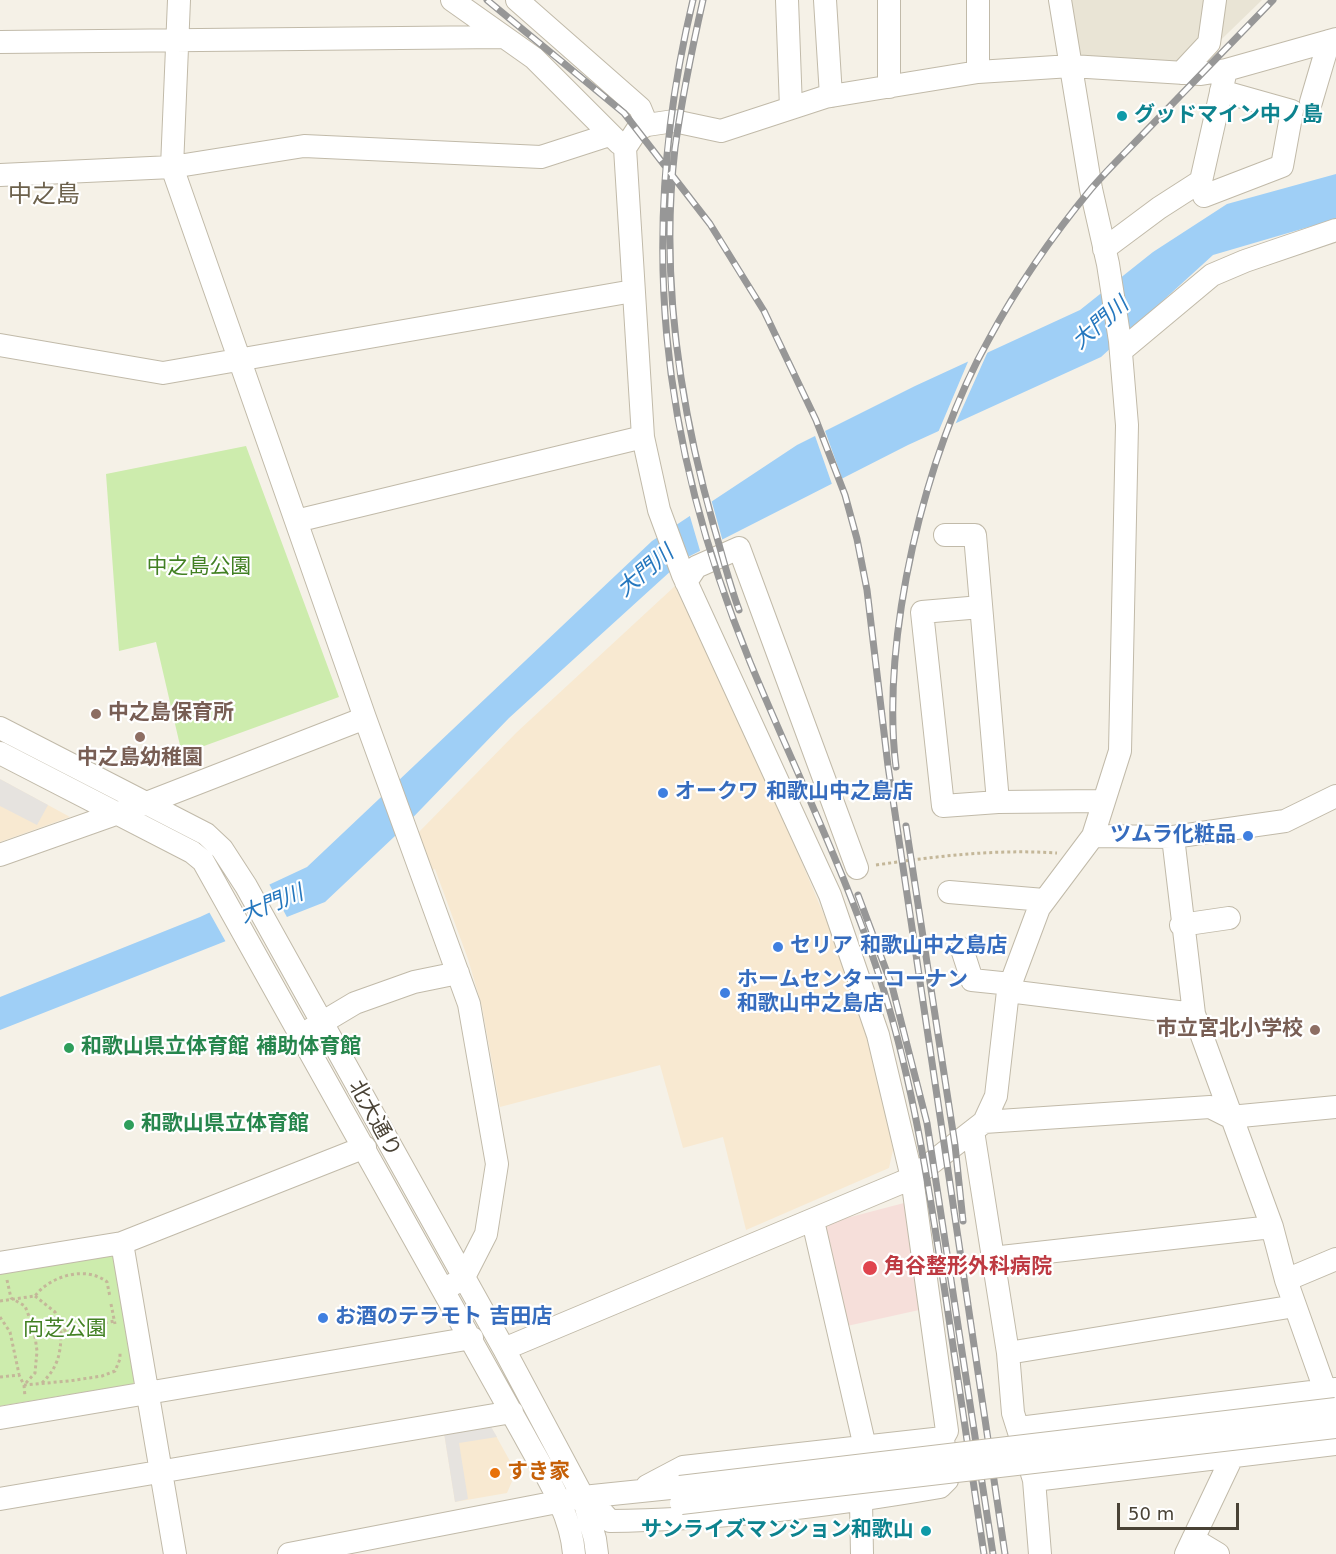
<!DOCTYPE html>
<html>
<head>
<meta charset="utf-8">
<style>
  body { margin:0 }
  #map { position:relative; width:1336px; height:1554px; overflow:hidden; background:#f5f1e7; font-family:"DejaVu Sans",sans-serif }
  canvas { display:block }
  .scale { position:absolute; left:1117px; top:1503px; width:122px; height:27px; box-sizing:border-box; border:3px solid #494235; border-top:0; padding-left:8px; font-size:18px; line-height:21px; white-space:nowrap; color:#494235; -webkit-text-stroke:4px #fff; paint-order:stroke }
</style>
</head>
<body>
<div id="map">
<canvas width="1336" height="1554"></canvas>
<div class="scale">50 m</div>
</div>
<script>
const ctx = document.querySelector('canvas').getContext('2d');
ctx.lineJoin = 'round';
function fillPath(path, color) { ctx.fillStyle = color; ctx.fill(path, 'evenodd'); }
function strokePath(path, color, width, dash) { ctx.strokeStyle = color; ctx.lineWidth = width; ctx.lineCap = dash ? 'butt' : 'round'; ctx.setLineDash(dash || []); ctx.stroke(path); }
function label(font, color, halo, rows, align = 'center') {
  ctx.font = font + ' "DejaVu Sans","Noto Sans JP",sans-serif'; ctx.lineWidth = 4.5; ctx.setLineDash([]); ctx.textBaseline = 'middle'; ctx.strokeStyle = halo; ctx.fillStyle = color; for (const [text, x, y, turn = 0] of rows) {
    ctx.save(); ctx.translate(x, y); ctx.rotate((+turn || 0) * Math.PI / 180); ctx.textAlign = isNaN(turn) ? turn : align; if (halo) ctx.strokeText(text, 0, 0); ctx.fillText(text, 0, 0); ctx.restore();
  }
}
fillPath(new Path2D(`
  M1070,0H1262L1196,64L1079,55Z`), '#e9e4d5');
fillPath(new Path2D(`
  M675,586L769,785L846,967L875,1065L893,1150L889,1168L746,1230L723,1137L683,1148L660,1065L500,1107L482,1007L468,959L435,869L431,871L417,834L517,732Z
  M0,779L48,805L70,817L0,842Z
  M490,1425L516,1472L507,1493L455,1502L444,1433Z`), '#f8e9d1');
fillPath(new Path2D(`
  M904,1203L919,1310L838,1328L820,1225Z`), '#f6dfda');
fillPath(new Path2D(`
  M246,446L339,697L182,754L156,642L119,651L106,474Z
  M110,1255L118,1260L137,1377L133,1384L0,1406V1273Z`), '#cdecad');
fillPath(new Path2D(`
  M0,779L48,805L37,825L0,806Z
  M490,1425L497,1437L459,1443L468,1499L455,1502L444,1433Z`), '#e6e3df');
fillPath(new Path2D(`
  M1336,174V219L1213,255L1101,357L908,445L684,559L509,718L395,836L325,902L0,1030V997L200,917L307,867L652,541L797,445L915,386L1080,310L1153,252L1227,204Z`), '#9fcff6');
fillPath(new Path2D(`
  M989,349L954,427L937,435L970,357Z
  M824,428L843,481L833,487L814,433Z
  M711,499L723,542L701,554L689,513Z
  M268,882L288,919L227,944L208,910Z`), '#f5f1e7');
const minor = new Path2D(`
  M179,0L172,167L365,718L469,1004L497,1164L486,1234L463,1279L444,1289
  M452,0L534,58L619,143
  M517,0L640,108L647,125
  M787,0L791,108
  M825,0L831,96
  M978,0V72
  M0,42L501,37
  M1181,73L1209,43L1215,0
  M889,87V0
  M1311,102L1329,41
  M0,175L172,167L304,146L541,157L609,135
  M1201,181L1204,196L1282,166L1292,111L1221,91
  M1104,249L1159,208L1201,181L1226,70
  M0,345L163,373L633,291
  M1121,351L1212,275L1245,261L1336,230
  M296,521L643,437
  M945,535H975L998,802L1103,801
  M686,582L696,567L739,548L857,868
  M981,607L922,612L943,806L998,802
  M0,728L206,834L222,849L246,886L504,1349L583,1497L595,1539L597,1554
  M0,753L192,852L203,861L524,1435C544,1472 571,1512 574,1554
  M1093,836L1173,837L1285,821L1336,796
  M1173,837L1194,1014L1272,1227L1286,1280L1325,1390
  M0,855L144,804L365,718
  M949,892L1044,900
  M1181,925L1229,918
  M962,949L972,980L1011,984
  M1008,991L1194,1014
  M308,1031L355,1003L414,982L458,973
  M984,1122L1210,1107L1230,1117L1336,1107
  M973,1131L1008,1353L1013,1413L1034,1480L1040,1554
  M813,1221L865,1447L861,1501L862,1554
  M122,1243L175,1554
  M992,1258L1272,1227
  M0,1263L122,1243L365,1147
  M1286,1280L1336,1259
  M504,1349L912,1178L984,1122L996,1096L1008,991L1039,908L1093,836L1120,751L1127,425L1120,341L1108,264L1091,189L1060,0
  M1008,1353L1295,1306
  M0,1418L472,1338
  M1019,1428L1336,1389
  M1034,1480L1336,1444
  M647,1486L683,1467L943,1438
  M0,1499L512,1412
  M601,1511L610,1521C721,1520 830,1506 940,1487L947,1480L943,1438L947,1431L912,1178L878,1035L830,895L683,575L659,510L643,437L625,148L637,130L647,125L674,121L721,131L825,97L978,72L1071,66L1201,74L1226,70L1336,39
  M1193,1539L1218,1554
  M289,1554L583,1497L680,1487
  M1186,1554L1233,1455`);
strokePath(minor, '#c1baa9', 24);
strokePath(new Path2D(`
  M876,865C939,856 994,849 1057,853
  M7,1280L11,1298L25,1306L34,1329L37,1351L35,1373L24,1385L25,1397
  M35,1296L55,1312L61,1331L115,1321
  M0,1301L35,1296C50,1276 86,1265 107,1282L110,1297
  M111,1304L115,1324
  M0,1317L10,1332L19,1374
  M0,1377L19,1375L24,1385L69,1381L102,1376L115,1371L120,1359V1351
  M42,1383C58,1367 61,1354 61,1331`), '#c4b799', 3, [3, 3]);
strokePath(minor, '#fff', 22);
const rail = new Path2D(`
  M487,0L624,113L710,224L764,311L816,420L845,495L857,539L867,590L888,766L1005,1554
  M693,0C637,233 660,441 750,662C795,771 849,878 884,991C915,1091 930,1195 946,1299C959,1384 971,1469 984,1554
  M703,0C692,49 682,98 675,148C660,276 679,404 714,527C722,554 729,583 739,610
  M896,767C880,639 925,452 989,339C1017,287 1053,235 1091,189C1108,169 1128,150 1147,130C1189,87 1231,43 1273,0
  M906,826L955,1145L963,1221
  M858,895L892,986L927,1123L993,1554`);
strokePath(rail, '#979797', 7);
strokePath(rail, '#fff', 4.5, [14]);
const minorBridge = new Path2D(`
  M680,1487L1336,1409
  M681,1503L1336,1427`);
strokePath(minorBridge, '#c1baa9', 24, []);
strokePath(minorBridge, '#fff', 22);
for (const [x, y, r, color] of [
  [1122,116,6,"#0f9aa8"],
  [96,714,6,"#8d6e63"],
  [140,737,6,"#8d6e63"],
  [663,793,6,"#3f7fe0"],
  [1248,836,6,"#3f7fe0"],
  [778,947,6,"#3f7fe0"],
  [725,993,6,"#3f7fe0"],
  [1315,1030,6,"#8d6e63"],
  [69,1048,6,"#2e9e5b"],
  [129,1125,6,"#2e9e5b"],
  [870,1268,8,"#e0444e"],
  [323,1318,6,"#3f7fe0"],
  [495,1473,6,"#e8710a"],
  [926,1531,6,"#0f9aa8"]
]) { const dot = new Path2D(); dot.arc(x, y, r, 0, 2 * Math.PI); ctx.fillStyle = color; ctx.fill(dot); strokePath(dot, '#fff', 2); }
label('bold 21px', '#0d838f', '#fff', [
  ["グッドマイン中ノ島",1134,116],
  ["サンライズマンション和歌山",914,1531,"right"]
], 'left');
label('21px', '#428023', '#fff', [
  ["中之島公園",199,568],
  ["向芝公園",65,1330]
]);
label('bold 21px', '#785e54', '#fff', [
  ["中之島保育所",108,714],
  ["中之島幼稚園",140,759,"center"],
  ["市立宮北小学校",1303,1030,"right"]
], 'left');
label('bold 21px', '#366cbe', '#fff', [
  ["オークワ 和歌山中之島店",675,793],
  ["ツムラ化粧品",1236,836,"right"],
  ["セリア 和歌山中之島店",790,947],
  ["ホームセンターコーナン",737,981],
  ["和歌山中之島店",737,1005],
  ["お酒のテラモト 吉田店",335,1318]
], 'left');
label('bold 21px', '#27864d', '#fff', [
  ["和歌山県立体育館 補助体育館",81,1048],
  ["和歌山県立体育館",141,1125]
], 'left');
label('21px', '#494235', '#fff', [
  ["北大通り",374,1119,61]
]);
label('bold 21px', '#be3a42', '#fff', [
  ["角谷整形外科病院",884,1268]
], 'left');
label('bold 21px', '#c56008', '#fff', [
  ["すき家",507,1473]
], 'left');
label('italic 22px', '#2577be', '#fff', [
  ["大門川",1101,324,-41],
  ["大門川",646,572,-40],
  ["大門川",272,905,-22]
]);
label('24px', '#6c614c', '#fff', [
  ["中之島",44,196]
]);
</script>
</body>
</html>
